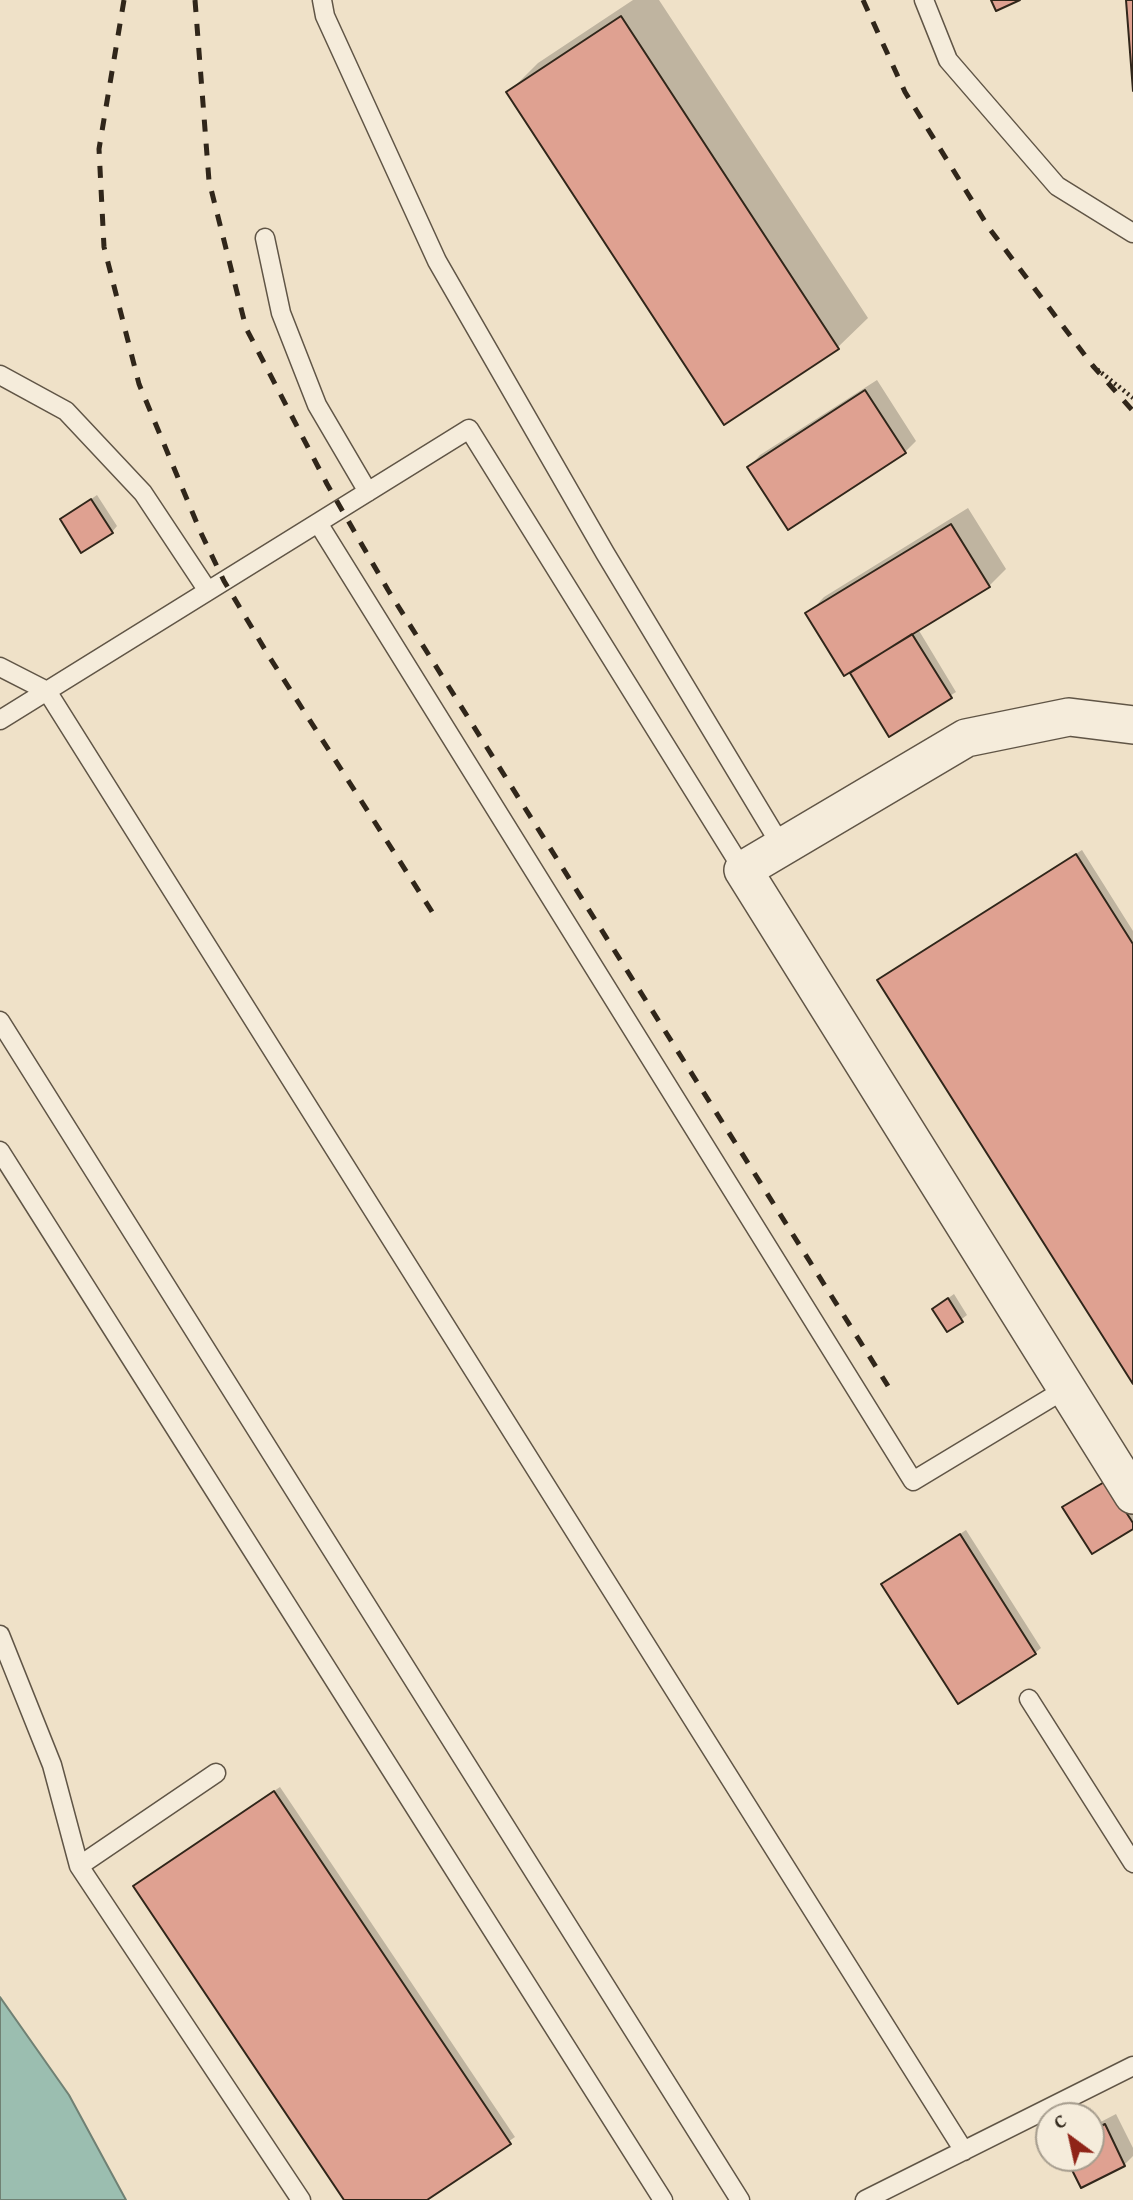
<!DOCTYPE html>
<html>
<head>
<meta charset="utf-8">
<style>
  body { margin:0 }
  #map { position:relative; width:1133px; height:2200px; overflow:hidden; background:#efe1c8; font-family:"Gentium Book Plus",serif }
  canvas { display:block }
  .north { position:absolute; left:1035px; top:2102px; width:70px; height:70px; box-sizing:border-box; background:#f5ecdb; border:2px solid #a69d8e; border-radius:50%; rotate:327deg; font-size:19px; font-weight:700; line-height:28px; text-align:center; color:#30261a }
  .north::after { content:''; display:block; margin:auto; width:24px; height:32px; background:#8f2418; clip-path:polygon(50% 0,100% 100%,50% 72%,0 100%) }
</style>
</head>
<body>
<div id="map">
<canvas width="1133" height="2200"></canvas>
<div class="north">С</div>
</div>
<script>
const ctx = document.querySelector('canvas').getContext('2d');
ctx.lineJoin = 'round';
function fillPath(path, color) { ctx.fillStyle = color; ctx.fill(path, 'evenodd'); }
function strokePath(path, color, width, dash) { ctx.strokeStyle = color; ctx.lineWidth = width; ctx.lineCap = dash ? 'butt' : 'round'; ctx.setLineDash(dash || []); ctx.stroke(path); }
const water = new Path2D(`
  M0,1997L69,2095L126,2200H0Z`);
fillPath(water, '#9bbeb0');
strokePath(water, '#708174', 2);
fillPath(new Path2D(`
  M633,0H659L868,318L838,347L724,422L509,92L538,63Z
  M877,380L916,441L905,452L749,467L760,455Z
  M97,495L117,526L112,532L62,519Z
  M968,508L1006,569L989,586L918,629L956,692L890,734L850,670L808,614L824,597Z
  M1082,850L1133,931V1381L879,980Z
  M954,1294L967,1315L948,1330L940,1304Z
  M1112,1477L1133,1510V1527L1064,1507Z
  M966,1530L1041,1648L1035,1653L884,1584Z
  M280,1787L515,2137L424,2200H346L140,1881Z
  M1116,2114L1133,2148V2156L1124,2165L1068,2158H1091V2127Z`), '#0003');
const building = new Path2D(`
  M991,0H1020L996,11Z
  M1126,0H1133V91Z
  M621,16L839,349L724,425L506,92Z
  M865,390L906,453L788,530L747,467Z
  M91,499L113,533L81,553L60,519Z
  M951,524L990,587L844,676L805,613Z
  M912,634L952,698L889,737L850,673Z
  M1076,854L1133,944V1384L877,980Z
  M948,1298L963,1322L947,1332L932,1309Z
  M1106,1481L1133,1523V1529L1092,1554L1062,1507Z
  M960,1534L1036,1654L958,1704L881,1584Z
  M274,1791L511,2144L427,2200H344L133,1886Z
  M1105,2124L1125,2166L1081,2188L1066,2158H1091V2131Z`);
fillPath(building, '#dfa191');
strokePath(building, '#30261a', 2);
const lane = new Path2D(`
  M322,0L325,16L437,261L605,553L782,847
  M924,0L948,60L1057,186L1133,233
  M265,238L281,313L317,405L368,492
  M0,375L66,411L143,493L208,591
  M318,523L913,1481L1067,1388
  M0,667L47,691L964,2151
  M0,720L469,429L743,870
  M0,1021L740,2200
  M0,1151L663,2200
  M0,1635L52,1765L79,1866
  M1029,1699L1133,1863
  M216,1773L79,1866L301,2200
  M865,2200L1133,2066`);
const street = new Path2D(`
  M1133,725L1069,717L966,738L743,870L1133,1495`);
strokePath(lane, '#605546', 21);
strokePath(street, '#605546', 40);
strokePath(new Path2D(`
  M1093,366L1133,398`), '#30261a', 4.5, [2, 3.5]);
strokePath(lane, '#f5ecdb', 18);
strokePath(street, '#f5ecdb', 37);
strokePath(new Path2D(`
  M124,0L99,149L104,247L139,384L201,533L224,581L270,658L436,918
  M195,0L209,181L246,328L327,484L388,590L888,1386
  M863,0L905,92L989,228L1093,366L1133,411`), '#30261a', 5, [12, 12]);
</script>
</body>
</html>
